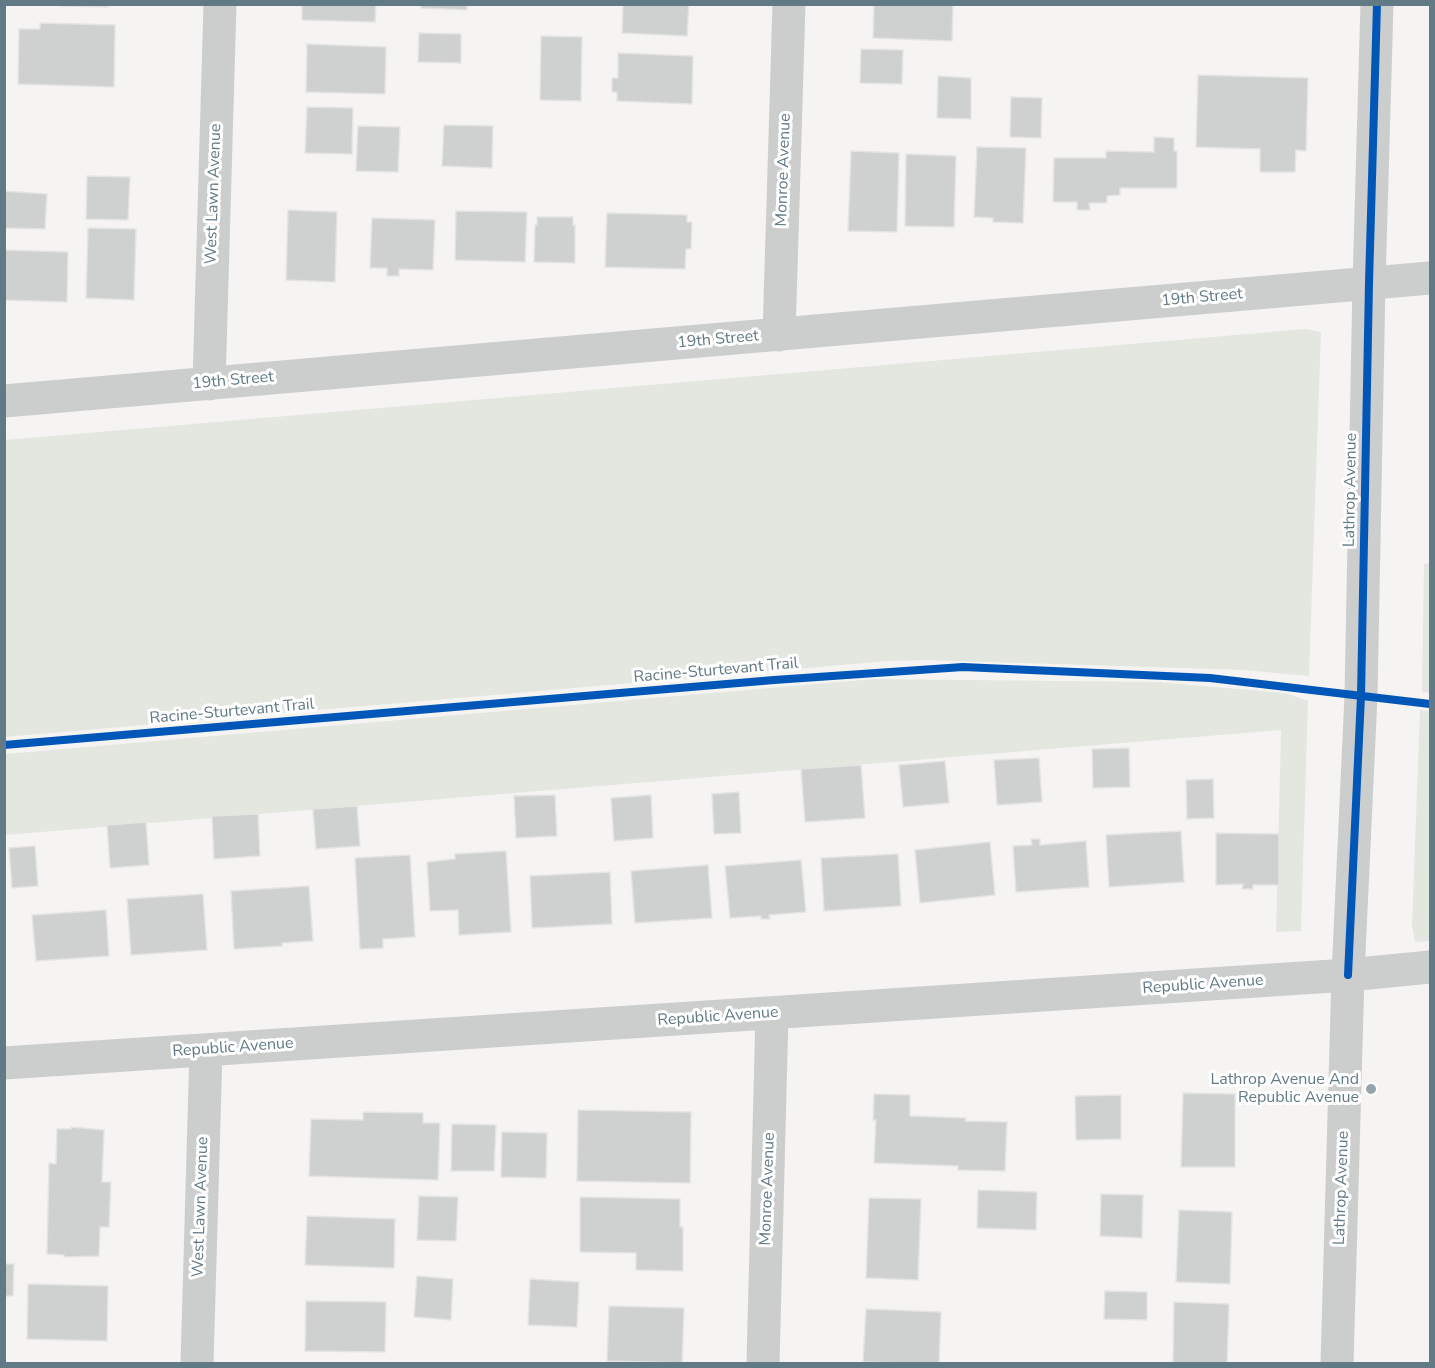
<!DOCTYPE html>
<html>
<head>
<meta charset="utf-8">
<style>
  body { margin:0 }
  #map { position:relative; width:1435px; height:1368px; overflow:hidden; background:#f5f4f2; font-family:"Nunito Sans",sans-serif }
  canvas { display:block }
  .frame { position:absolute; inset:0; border:6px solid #627a85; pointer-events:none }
</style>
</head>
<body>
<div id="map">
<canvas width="1435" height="1368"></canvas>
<div class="frame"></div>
</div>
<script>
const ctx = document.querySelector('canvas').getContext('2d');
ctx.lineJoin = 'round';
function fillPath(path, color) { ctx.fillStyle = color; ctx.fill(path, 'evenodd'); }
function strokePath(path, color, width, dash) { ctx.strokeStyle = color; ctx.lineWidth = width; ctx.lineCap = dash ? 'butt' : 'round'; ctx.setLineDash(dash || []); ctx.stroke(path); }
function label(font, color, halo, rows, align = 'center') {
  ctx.font = font + ' "Nunito Sans",sans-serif'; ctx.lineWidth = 6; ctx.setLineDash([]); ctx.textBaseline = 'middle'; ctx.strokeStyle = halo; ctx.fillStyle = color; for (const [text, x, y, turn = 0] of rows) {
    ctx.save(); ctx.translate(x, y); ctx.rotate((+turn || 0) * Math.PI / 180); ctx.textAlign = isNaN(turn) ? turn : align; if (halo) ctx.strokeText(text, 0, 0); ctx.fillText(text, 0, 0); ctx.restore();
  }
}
fillPath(new Path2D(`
  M1306,329L1321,332L1309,676L1243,670L927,660L889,661L5,737V440Z
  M1430,563V693L1422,692L1424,564Z
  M874,679L1157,682L1285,693L1308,701L1301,931L1276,932L1281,730L5,835V754Z
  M1420,710L1430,711V941L1415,942L1412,925Z`), '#e4e7e0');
const building = new Path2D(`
  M62,4H108V7L62,6Z
  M302,4H376L375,22L302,20Z
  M421,4H467V10L421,8Z
  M623,4H689L687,36L622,33Z
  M874,4H953L952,41L873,38Z
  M40,23L115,25L114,87L18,84L19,29H40Z
  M419,33L461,34V63L418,62Z
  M541,36L582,37L581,101L540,100Z
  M307,44L386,47L385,94L306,92Z
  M861,49L903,50L902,84L860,83Z
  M618,53L693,56L692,104L617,101V92H612V78H618Z
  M1198,75L1308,78L1306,151L1296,150L1295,172H1260V149L1196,147Z
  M938,76L971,78V119L937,118Z
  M1011,97L1042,98L1041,138L1010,137Z
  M307,107L353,108L352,154L305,153Z
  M444,125L493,126L492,168L442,166Z
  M358,126L400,127L398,172L356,171Z
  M1154,137L1174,138V151H1177V188H1120V195L1107,196V203H1089L1090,210H1077V202H1053L1054,158H1106V151L1154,152Z
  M977,147L1026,148L1023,223L993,222V218L974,217Z
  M851,151L899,153L897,232L848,231Z
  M906,154L956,156L954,227L905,226Z
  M87,176L130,177L128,220L86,219Z
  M4,191L47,194L45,229L4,228Z
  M288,210L337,212L335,282L286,280Z
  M456,211L527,212L525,262L455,260Z
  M607,213L687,215V222H692L691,249H686L685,269L605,267Z
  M537,217H573V225H575V263L534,262L535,225H537Z
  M372,218L435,220L433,270L399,269V276H387V268H370Z
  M88,228L136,229L134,300L86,298Z
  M4,250L68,252L67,302L4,300Z
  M1129,748L1130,787L1093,788L1092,749Z
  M1039,758L1042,802L997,805L994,760Z
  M945,761L949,803L903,807L899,765Z
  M861,765L865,818L805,822L801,769Z
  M1213,779L1214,818L1187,819L1186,780Z
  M739,792L741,833L714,834L712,794Z
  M555,795L557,836L516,838L514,796Z
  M651,795L653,838L614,841L611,798Z
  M357,806L360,846L316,849L313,809Z
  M258,814L260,856L214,859L212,816Z
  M146,822L149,865L110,868L107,825Z
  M1181,831L1184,882L1109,887L1106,835Z
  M1216,833L1279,834V885H1253V889H1242L1243,884L1216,885Z
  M1031,839H1040V845L1086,841L1089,887L1016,892L1013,846L1032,845Z
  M990,842L995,895L920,903L915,850Z
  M35,846L38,886L12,888L9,848Z
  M506,851L511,932L459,935L458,910L430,911L427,862L455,859V854Z
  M898,854L901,906L824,911L821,858Z
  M410,855L415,937L383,939V948L360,949L355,858Z
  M801,860L806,912L769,915L770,919H761V916L730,918L725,866Z
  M708,865L712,918L635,923L631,871Z
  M610,872L612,924L532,928L530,876Z
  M309,886L313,941L282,943V946L234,949L231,891Z
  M203,894L207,950L131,955L127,899Z
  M106,910L109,956L36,961L32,915Z
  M1183,1093L1235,1094V1167H1181Z
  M874,1094L910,1095V1116L966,1118L965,1121L1007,1122L1005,1171L958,1170V1166L874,1163L876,1120H873Z
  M1121,1095V1139L1076,1140L1075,1096Z
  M578,1110L691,1112L690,1183L577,1181Z
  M363,1112L423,1113V1123H440L438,1180L309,1176L311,1119L363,1120Z
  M452,1124L496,1125L494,1171H451Z
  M71,1127L104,1130L102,1182H111L109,1227H100L99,1256L64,1257V1255L47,1254L49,1163L56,1164L57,1129H71Z
  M502,1132L547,1133L546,1178L501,1177Z
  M978,1190L1037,1192L1036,1230L977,1228Z
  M1101,1194L1143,1195L1142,1238L1100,1236Z
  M419,1196L458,1197L456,1241L417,1240Z
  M580,1197L680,1199V1227H683V1271L636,1270V1253L580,1252Z
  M869,1198L921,1199L918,1280L866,1278Z
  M1179,1210L1232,1212L1230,1284L1176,1282Z
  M307,1216L395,1219L394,1268L305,1265Z
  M4,1264H14L13,1296H4Z
  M417,1276L453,1279L451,1320L414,1317Z
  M530,1279L579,1282L577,1327L528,1325Z
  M28,1284L108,1286L107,1341L27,1339Z
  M1105,1291L1147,1292V1320L1104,1319Z
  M306,1301L386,1302L385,1352L305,1351Z
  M1174,1302L1229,1304L1227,1364H1173Z
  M609,1306L684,1308L682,1363L607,1361Z
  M866,1309L941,1312L939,1364L863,1362Z`);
fillPath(building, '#cfd0d0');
strokePath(building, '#e4e4e2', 1.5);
strokePath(new Path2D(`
  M779,335L789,4
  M209,384L220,4
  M4,401L1430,278
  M4,1063L1348,975L1430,967
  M197,1364L206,1050
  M763,1364L772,1014
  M1337,1364L1348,975L1361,696L1369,283L1377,4`), '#cccdcd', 33);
strokePath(new Path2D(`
  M4,745L774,680L963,667L1210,678L1430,704
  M1348,975L1361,696L1369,283L1377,4`), '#0057b8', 8);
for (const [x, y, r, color] of [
  [1371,1089,6,"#95a5ab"]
]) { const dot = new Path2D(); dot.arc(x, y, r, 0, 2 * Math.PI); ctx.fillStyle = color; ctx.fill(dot); strokePath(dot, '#fff', 2); }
label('16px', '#627a85', '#fff', [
  ["Monroe Avenue",784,170,-88],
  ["West Lawn Avenue",214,194,-88],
  ["19th Street",1202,298,-5],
  ["19th Street",718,340,-5],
  ["19th Street",233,381,-5],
  ["Lathrop Avenue",1351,490,-89],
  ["Racine-Sturtevant Trail",716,671,-5],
  ["Racine-Sturtevant Trail",232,712,-5],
  ["Republic Avenue",1203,985,-4],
  ["Republic Avenue",718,1017,-4],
  ["Republic Avenue",233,1048,-4],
  ["Lathrop Avenue",1342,1188,-88],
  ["Monroe Avenue",768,1189,-88],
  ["West Lawn Avenue",201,1207,-88]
]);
label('16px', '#627a85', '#fff', [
  ["Lathrop Avenue And",1359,1080],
  ["Republic Avenue",1359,1098]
], 'right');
</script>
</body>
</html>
